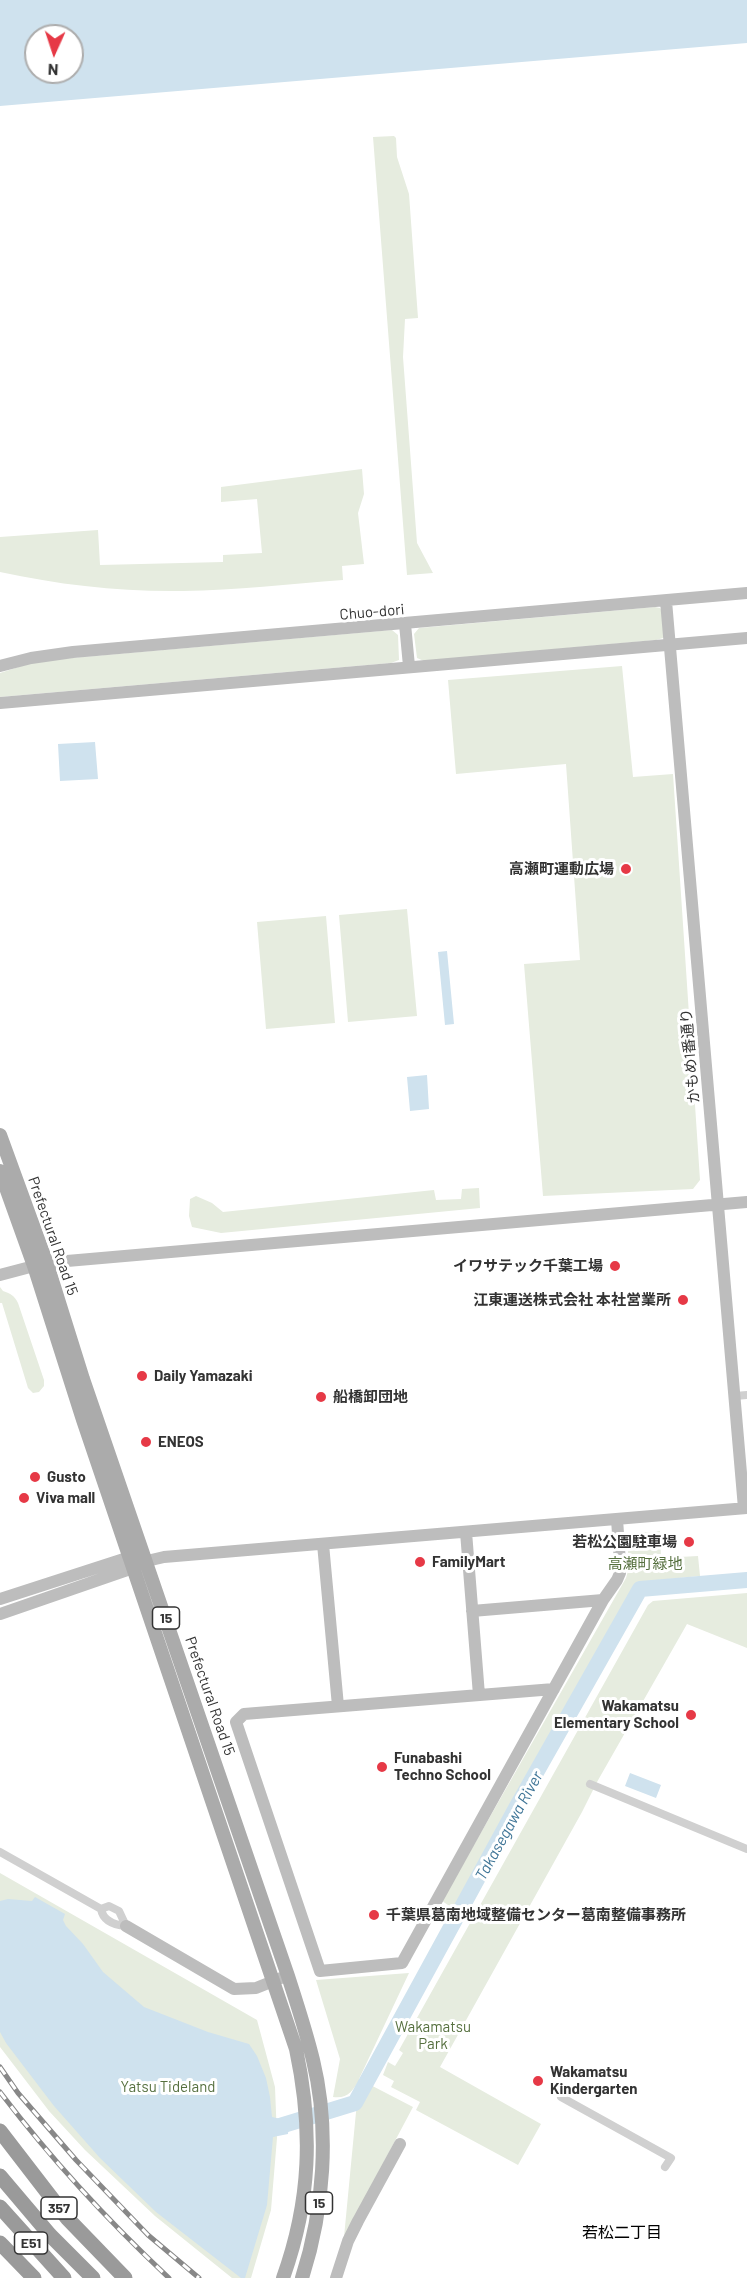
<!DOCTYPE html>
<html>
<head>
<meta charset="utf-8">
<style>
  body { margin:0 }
  #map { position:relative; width:747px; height:2278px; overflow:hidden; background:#fff; font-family:Barlow,sans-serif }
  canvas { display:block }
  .north { position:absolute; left:24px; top:24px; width:60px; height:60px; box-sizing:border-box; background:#fff; border:2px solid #adadad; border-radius:50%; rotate:183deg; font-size:16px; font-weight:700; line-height:24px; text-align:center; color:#333 }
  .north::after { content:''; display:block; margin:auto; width:21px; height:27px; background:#e63946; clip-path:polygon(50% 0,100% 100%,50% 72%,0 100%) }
</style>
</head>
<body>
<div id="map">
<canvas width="747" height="2278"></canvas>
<div class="north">N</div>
</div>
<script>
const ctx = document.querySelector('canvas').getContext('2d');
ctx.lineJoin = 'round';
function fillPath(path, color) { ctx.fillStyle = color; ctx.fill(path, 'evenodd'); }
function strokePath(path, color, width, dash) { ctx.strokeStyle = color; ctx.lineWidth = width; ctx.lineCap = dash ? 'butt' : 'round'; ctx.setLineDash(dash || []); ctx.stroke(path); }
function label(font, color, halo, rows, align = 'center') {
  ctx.font = font + ' Barlow,"Noto Sans JP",sans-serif'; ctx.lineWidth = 6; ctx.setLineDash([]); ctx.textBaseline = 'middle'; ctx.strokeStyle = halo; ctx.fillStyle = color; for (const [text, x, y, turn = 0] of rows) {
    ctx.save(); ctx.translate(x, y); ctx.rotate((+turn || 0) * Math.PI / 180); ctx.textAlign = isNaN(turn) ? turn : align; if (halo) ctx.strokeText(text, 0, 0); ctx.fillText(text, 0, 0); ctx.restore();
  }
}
fillPath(new Path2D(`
  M394,136L396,138L397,157L409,194L418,318L405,319L403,357L417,543L433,573L407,575L373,137Z
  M362,469L364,494L358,513L364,564L342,566L343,580C290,584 236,590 183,591C121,592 60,585 0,572V537L98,530L100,565L223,562V555L262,553L257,499L221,502V487Z
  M655,607L660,608L662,611L664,635L663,638L656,640L424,661L417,658L414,634L419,628Z
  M392,630L398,635L399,660L391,663L0,697V673L31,663L60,659Z
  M622,666L633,777L673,774L700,1180L693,1189L543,1196L524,964L580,960L566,764L456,774L448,680Z
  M407,909L417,1016L348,1022L339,915Z
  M326,916L335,1023L266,1029L257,922Z
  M479,1188L480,1208L221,1233L192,1227L189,1216L190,1199L196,1196L212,1203L223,1212L434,1190L436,1200L461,1199L462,1189Z
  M0,1287L3,1291C11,1294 14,1295 18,1303L44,1380V1386L39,1392L33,1393L28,1388L2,1303H0Z
  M660,1531L661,1558L698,1556L700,1576L637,1582L454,1909L442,1901L626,1578L628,1571V1534Z
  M747,1593V1648L687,1624L597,1782L582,1812L440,2067L541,2124L518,2165L416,2110L420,2102L391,2087L394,2081L383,2075L388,2062L395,2066L403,2053L399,2050L648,1605L653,1601Z
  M0,1873L257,2020L275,2087L277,2138L271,2210L251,2278H232L155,2216L85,2150L49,2111L0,2047Z
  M409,1973L359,2079L413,2107L344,2237L359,2081C352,2091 348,2099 333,2097L340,2059L316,1980Z`), '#e6ecdf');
fillPath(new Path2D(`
  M0,0H747V43L0,106ZM36,36H72V72H36Z
  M95,742L98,779L60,781L58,744Z
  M447,951L454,1024L445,1025L438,952Z
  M427,1075L429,1109L410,1111L407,1077Z
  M630,1773L661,1785L656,1798L625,1786Z
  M35,1897L65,1914L63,1920L66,1926L83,1944L103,1972L144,2007L208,2032L249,2044L257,2056L266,2078L270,2097L272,2117L289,2121L288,2134L273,2137L267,2205L245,2278H241L156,2212L100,2158L54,2106L6,2043L0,2032V1901L8,1899L32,1901Z`), '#cfe2ee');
strokePath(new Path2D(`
  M267,2130L355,2103L516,1808L640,1589L747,1580`), '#cfe2ee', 16);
strokePath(new Path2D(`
  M735,1396L747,1395
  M590,1784L747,1849
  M0,1852L101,1909
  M109,1906L119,1911L126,1926C115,1925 103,1921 101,1909Z
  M561,2097L671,2158L665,2167`), '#d0d0d0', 8);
strokePath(new Path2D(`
  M666,601L744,1508
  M405,624L409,666
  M0,666L31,658L73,652L747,593
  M0,703L747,638
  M0,1275L34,1266L67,1261L747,1202
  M466,1532L479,1695
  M323,1544L338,1706
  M0,1599L130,1557L137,1559
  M472,1611L603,1600
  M0,1614L133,1568L147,1561L164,1557L747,1508
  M554,1689L244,1714L236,1722L320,1971L402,1963L603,1600L617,1580L620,1573V1563L617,1519
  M126,1926L234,1989L256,1988L281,1978
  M336,2278L348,2241L358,2221L400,2144`), '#bdbdbd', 12);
strokePath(new Path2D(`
  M0,1135L47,1264L83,1379L288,1976C297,2004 306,2031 313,2060C330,2130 324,2210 302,2278
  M0,1171L34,1266L83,1420L296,2049C313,2129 311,2200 283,2278`), '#ababab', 14);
strokePath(new Path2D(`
  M0,2131L67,2218L125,2278
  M0,2176L50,2235L93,2278
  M0,2207L64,2278
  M0,2243L34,2278`), '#9a9a9a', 15);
const rail = new Path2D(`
  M0,2067L18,2093L76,2160L148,2235L199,2278
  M0,2092C51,2159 107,2220 169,2278`);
strokePath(rail, '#888', 5);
strokePath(rail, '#fff', 3, [9]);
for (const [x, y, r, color] of [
  [626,869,6,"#e63946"],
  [615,1266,6,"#e63946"],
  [683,1300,6,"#e63946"],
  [142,1376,6,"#e63946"],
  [321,1397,6,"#e63946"],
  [146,1442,6,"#e63946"],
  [35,1477,6,"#e63946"],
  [24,1498,6,"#e63946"],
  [689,1542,6,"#e63946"],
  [420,1562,6,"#e63946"],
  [691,1715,6,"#e63946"],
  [382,1767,6,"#e63946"],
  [374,1915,6,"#e63946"],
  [538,2081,6,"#e63946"]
]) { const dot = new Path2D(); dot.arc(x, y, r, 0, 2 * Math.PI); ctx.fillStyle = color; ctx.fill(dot); strokePath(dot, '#fff', 2); }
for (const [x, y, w] of [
  [166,1618,27],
  [319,2203,27],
  [59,2208,36],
  [31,2243,33]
]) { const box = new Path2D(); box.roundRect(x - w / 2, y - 11, w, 22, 4.5); ctx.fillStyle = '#fff'; ctx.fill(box); strokePath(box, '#333', 1.5); }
label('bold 14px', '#333', null, [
  ["15",166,1618],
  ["15",319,2203],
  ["357",59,2208],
  ["E51",31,2243]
]);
label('15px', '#333', '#fff', [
  ["Chuo-dori",372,612,-5],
  ["かもめ1番通り",690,1056,-95],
  ["Prefectural Road 15",53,1236,71],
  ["Prefectural Road 15",210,1696,71]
]);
label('bold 15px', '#333', '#fff', [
  ["高瀬町運動広場",614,869,"right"],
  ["イワサテック千葉工場",603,1266,"right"],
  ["江東運送株式会社 本社営業所",671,1300,"right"],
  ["Daily Yamazaki",154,1376],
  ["船橋卸団地",333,1397],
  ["ENEOS",158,1442],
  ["Gusto",47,1477],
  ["Viva mall",36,1498],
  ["若松公園駐車場",677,1542,"right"],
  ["FamilyMart",432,1562],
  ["Wakamatsu",679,1706,"right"],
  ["Elementary School",679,1723,"right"],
  ["Funabashi",394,1758],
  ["Techno School",394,1775],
  ["千葉県葛南地域整備センター葛南整備事務所",386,1915],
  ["Wakamatsu",550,2072],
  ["Kindergarten",550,2089]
], 'left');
label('15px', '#56703f', '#fff', [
  ["高瀬町緑地",645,1564],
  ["Wakamatsu",433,2027],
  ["Park",433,2044],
  ["Yatsu Tideland",168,2087]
]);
label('italic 16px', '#3f7597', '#fff', [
  ["Takasegawa River",509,1826,-61]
]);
label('16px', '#000', '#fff', [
  ["若松二丁目",622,2233]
]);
</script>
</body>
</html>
